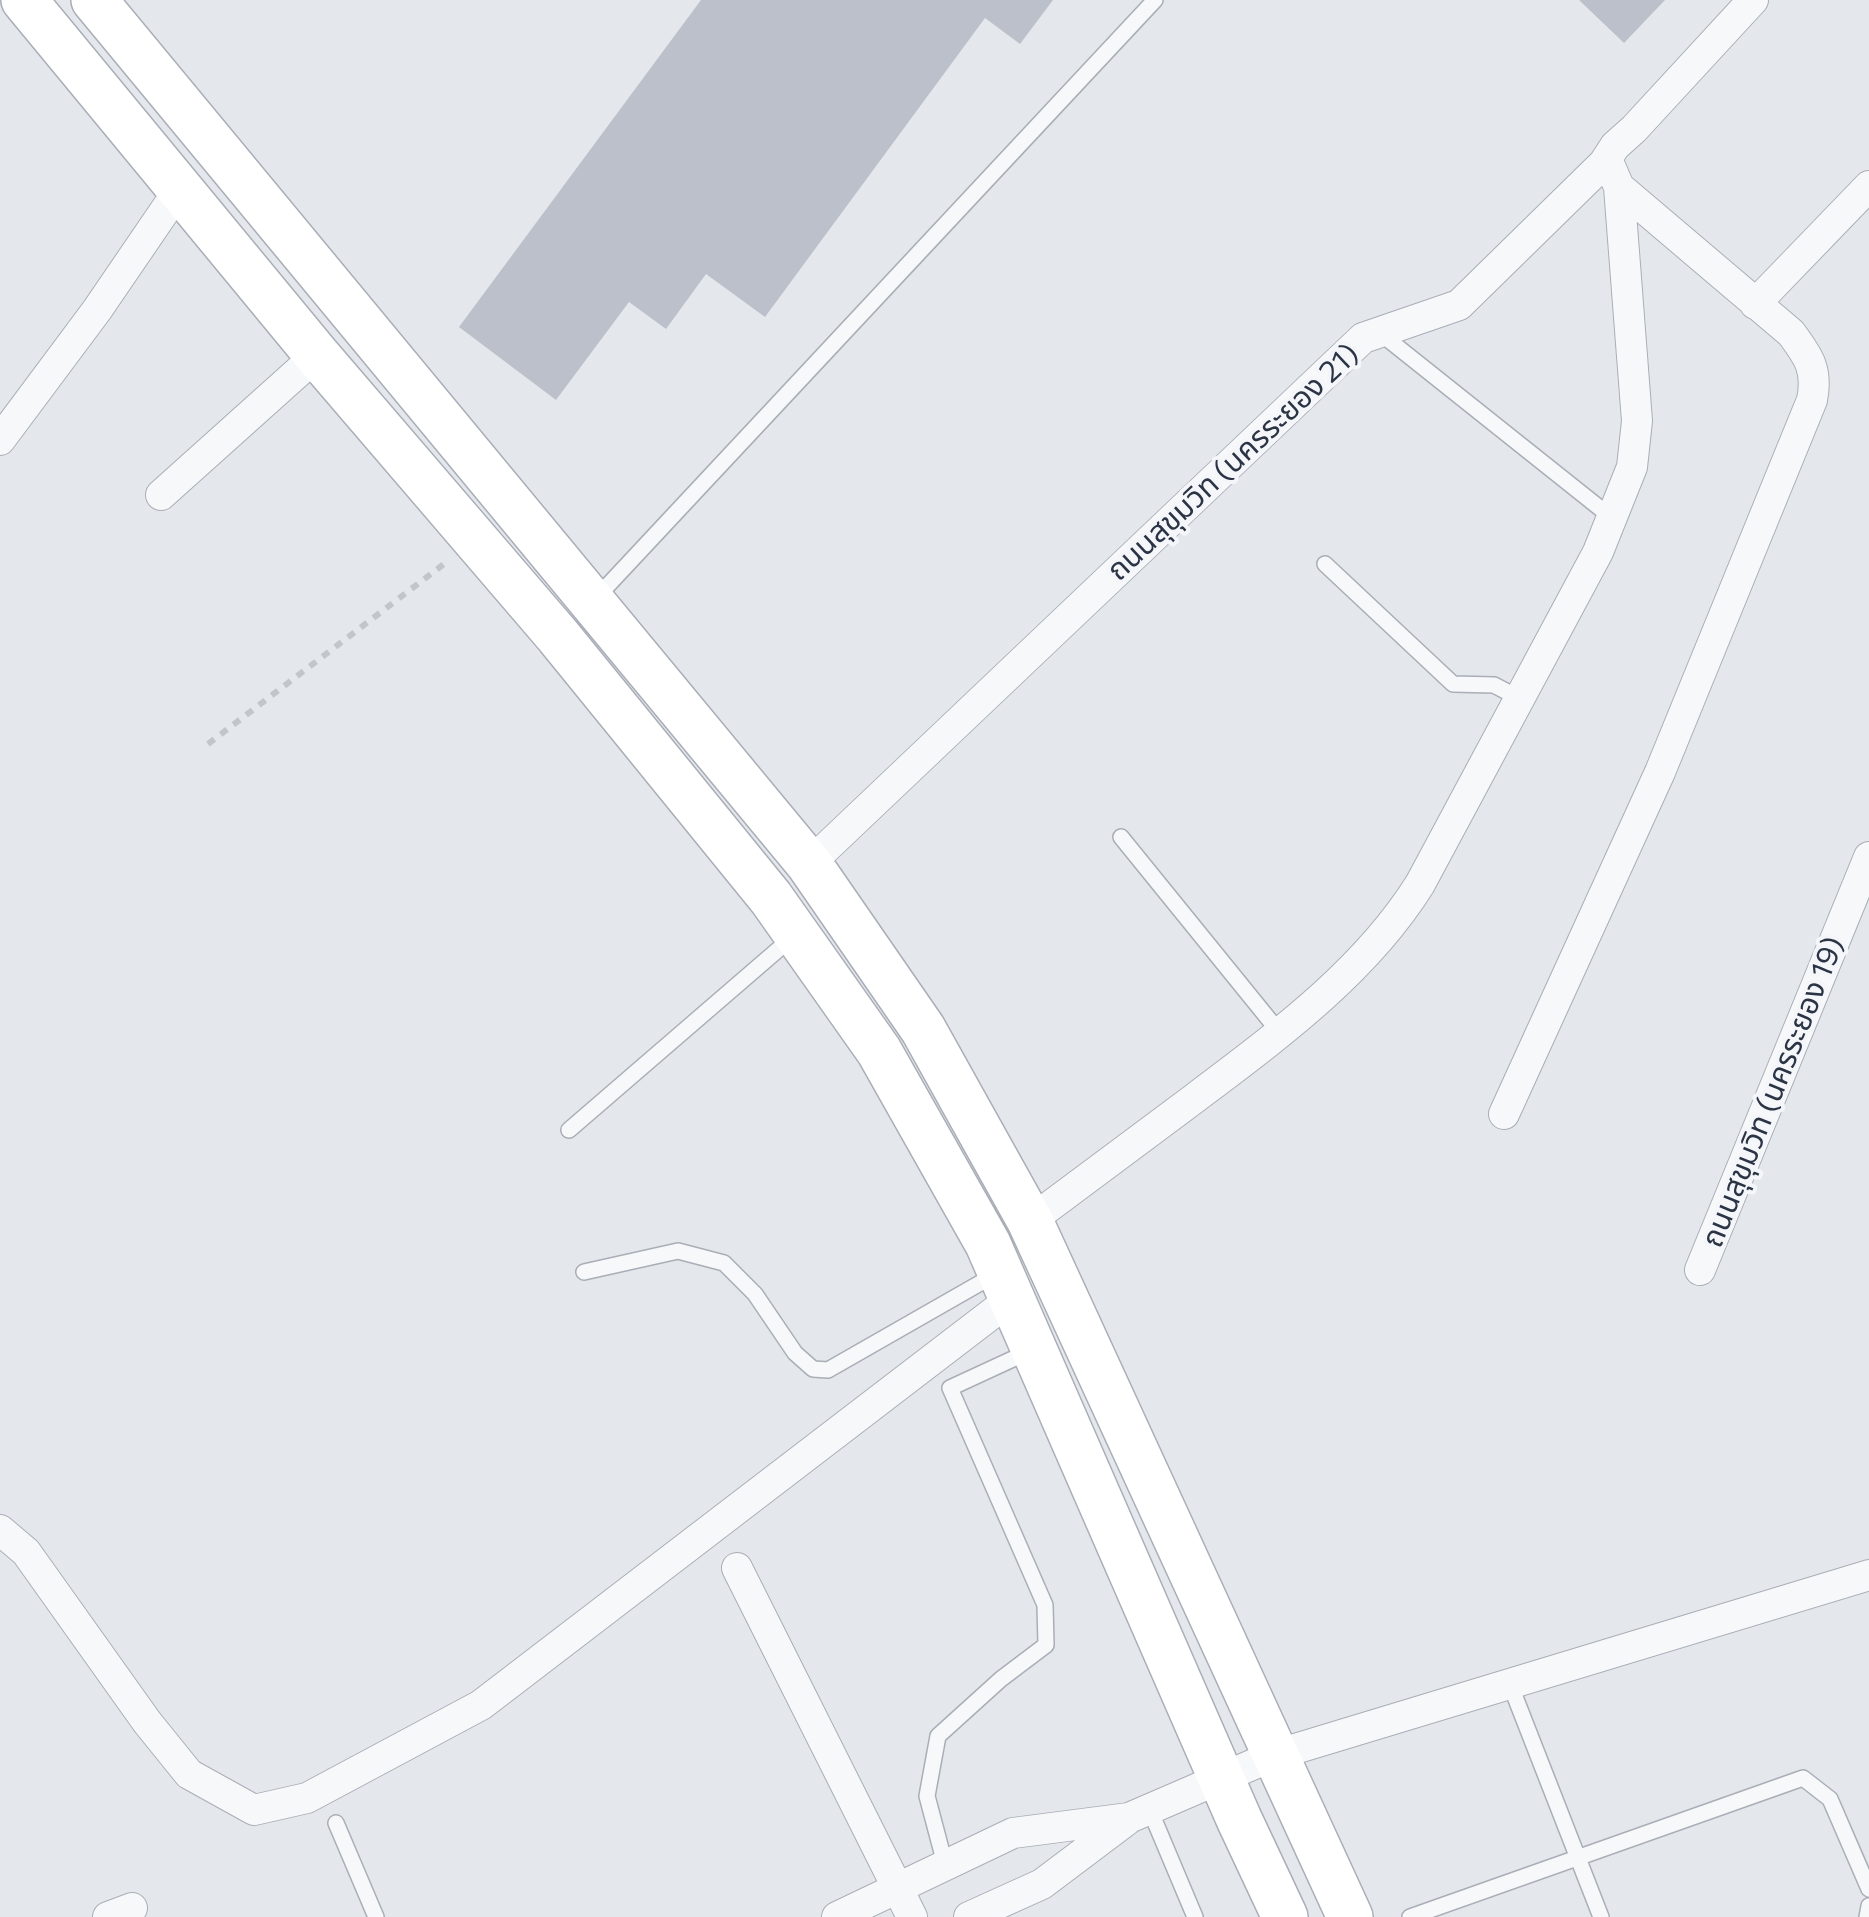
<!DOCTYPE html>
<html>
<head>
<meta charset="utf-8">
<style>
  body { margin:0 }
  canvas { display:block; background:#e4e7ec }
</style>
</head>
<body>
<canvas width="1869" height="1917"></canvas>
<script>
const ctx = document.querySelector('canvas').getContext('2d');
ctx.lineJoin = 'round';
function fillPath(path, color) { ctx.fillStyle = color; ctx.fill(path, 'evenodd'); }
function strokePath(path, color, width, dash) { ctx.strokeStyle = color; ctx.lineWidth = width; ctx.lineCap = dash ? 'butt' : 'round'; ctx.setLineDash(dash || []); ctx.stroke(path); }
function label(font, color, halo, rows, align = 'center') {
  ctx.font = font + ' Commissioner,"Noto Sans Thai",sans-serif'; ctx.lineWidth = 8; ctx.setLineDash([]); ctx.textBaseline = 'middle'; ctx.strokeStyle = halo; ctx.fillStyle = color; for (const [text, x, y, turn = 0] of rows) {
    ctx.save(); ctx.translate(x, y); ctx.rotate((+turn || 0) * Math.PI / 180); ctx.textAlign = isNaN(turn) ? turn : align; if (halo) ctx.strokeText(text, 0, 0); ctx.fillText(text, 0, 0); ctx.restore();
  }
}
fillPath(new Path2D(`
  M701,0H1053L1020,44L985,18L765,317L706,274L666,329L629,302L556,400L459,327Z
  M1579,0H1665L1624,43Z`), '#bbc0ca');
const lane = new Path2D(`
  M1380,333L1611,517
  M1325,564L1453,684L1494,685L1519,698
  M597,597L1155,0
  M1121,837L1280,1033
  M569,1130L795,935
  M584,1272L678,1251L724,1263L755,1294L795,1353L813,1369L828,1370L996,1274
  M1510,1684L1601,1917
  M1150,1810L1195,1917
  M336,1823L376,1917
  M945,1864L927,1796L938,1736L1001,1679L1046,1645L1045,1605L950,1388L1030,1351
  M1410,1917L1803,1778L1830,1799L1869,1889
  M1867,1917L1869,1906`);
const street = new Path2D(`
  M1755,304L1869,186
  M0,440L97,310L181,187
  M161,495L317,355
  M809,864L1363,338L1459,305L1604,163L1615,146L1634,129L1753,0
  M1504,1114L1660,772L1812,400C1818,370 1809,357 1791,333L1619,187
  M1030,1221C1085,1180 1140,1139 1195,1098C1277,1036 1365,972 1420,884L1598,552L1632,467L1637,421L1619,187L1607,159
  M1700,1270L1869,857
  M0,1530L26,1552L147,1722L189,1774L254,1810L307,1798L481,1705L1011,1299
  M737,1568L912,1917
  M108,1917L132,1908
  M837,1917L1013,1833L1129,1818L1275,1755L1869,1575
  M969,1917L1042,1884L1127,1820`);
const secondary = new Path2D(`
  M24,0L317,355L558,636L771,898L879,1051L988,1244L1239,1819L1285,1917
  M94,0L809,864L923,1029L1030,1221L1350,1917`);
strokePath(lane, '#a9aeb7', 18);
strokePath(street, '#a9aeb7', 32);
strokePath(secondary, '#a9aeb7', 48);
strokePath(new Path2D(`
  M208,744L444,564`), '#c2c5cb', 6, [8, 8]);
strokePath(lane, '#f7f8fa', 15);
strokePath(street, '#f7f8fa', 30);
strokePath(secondary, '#fff', 45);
label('30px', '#2b3445', '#f4f6f9', [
  ["ถนนสุขุมวิท (นครระยอง 21)",1233,462,-43],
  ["ถนนสุขุมวิท (นครระยอง 19)",1773,1092,-68]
]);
</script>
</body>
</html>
